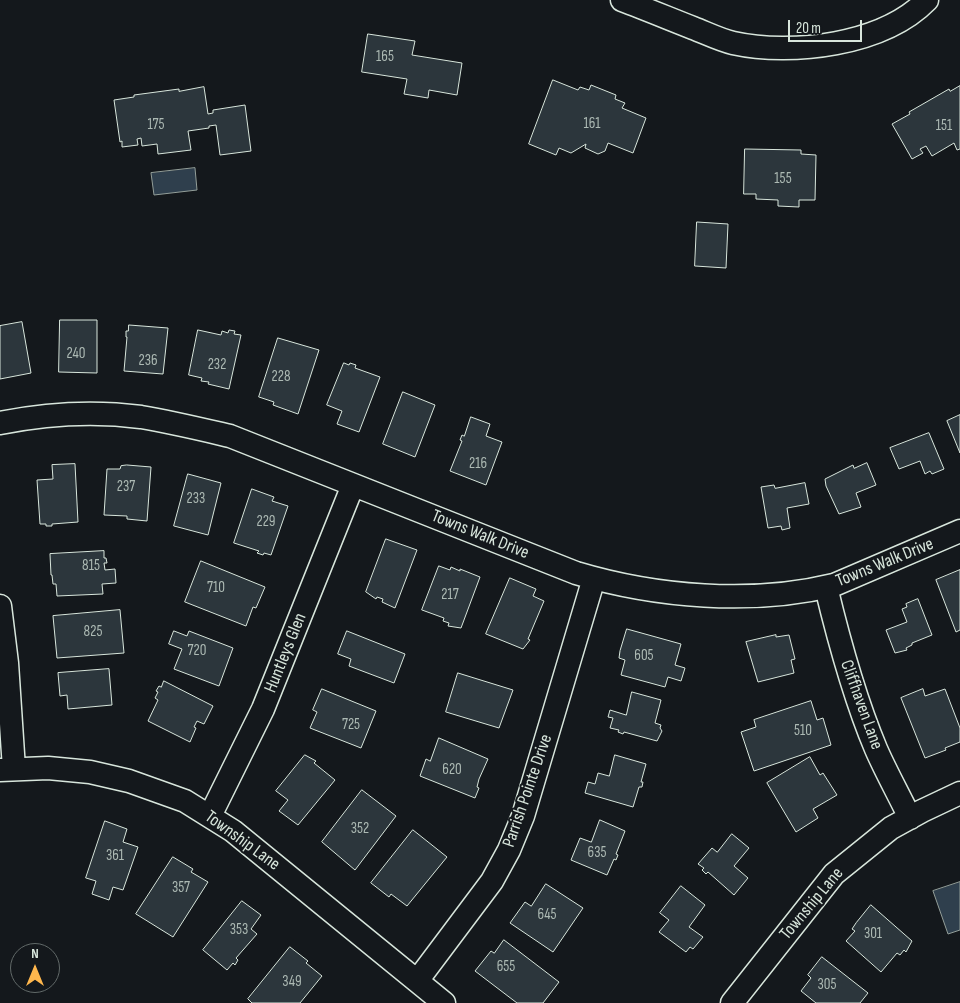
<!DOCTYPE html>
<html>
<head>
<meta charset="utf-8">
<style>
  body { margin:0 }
  #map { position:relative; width:960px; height:1003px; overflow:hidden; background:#14181c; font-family:"Sofia Sans Condensed",sans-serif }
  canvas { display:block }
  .north { position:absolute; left:10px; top:943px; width:50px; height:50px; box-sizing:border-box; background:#14181c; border:1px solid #626a69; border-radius:50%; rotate:0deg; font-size:14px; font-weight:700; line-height:20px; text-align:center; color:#d8e6dc }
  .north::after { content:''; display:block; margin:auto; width:18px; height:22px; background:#ffb74d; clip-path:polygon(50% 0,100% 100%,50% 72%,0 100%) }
  .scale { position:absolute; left:788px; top:20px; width:74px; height:22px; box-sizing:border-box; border:2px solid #d8e6dc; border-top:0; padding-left:6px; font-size:15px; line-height:18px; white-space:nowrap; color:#d8e6dc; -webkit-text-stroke:4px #14181c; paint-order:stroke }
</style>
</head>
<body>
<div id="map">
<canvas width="960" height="1003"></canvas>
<div class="north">N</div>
<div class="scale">20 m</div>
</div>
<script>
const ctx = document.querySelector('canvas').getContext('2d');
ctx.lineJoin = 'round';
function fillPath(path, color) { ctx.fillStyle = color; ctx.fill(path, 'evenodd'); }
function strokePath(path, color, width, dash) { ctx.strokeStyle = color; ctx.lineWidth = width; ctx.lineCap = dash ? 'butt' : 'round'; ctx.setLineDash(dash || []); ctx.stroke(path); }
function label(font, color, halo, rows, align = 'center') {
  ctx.font = font + ' "Sofia Sans Condensed",sans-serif'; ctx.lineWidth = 4; ctx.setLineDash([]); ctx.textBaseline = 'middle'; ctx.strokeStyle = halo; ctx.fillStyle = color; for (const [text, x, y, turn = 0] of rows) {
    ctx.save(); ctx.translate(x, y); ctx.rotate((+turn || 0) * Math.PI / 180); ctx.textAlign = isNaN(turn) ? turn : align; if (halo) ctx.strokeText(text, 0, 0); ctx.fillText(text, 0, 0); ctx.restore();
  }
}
const water = new Path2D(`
  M195,168L197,190L154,195L151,173Z
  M960,882V930L948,934L933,891Z`);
fillPath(water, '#2f3f4d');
strokePath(water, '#939e99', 1);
const building = new Path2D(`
  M368,34L415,41L412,55L462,63L457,95L429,90L428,98L404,94L407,79L362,72Z
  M553,80L578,90L580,87L589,90L591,85L616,95L615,99L625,103L622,108L646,118L633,153L608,143L605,151L598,154L585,148L586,144L571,153L559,148L556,155L529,144Z
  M960,86V149L957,150L954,143L932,156L926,146L920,149L923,153L912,159L892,124L910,114L909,112L949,89L950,91Z
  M204,87L208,114L213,113V110L245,105L251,151L220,155L216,125L209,126V128L188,131L191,150L158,154L157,144L142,146L141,138L137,139L138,145L122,147V141L120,142L114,100L134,97V95L179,89V91Z
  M745,149L801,150V154L816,155L815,200H799V207L778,206V200L756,199V194H744Z
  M697,222L728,224L726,268L695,266Z
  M60,320H97V373L59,372Z
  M22,322L31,373L0,379V326Z
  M129,325L168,328L163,374L124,371L127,337H126V331H128Z
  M198,330L221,335L222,331L228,333L229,330L235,331L234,334L241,335L229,389L208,384L209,382L201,381L202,378L189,375Z
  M278,338L319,350L298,414L273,405L274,402L259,397Z
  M344,363L349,365L350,363L356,365L355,368L380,377L359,432L337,424L342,411L327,405Z
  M403,392L435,405L415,457L383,444Z
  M960,415V453L947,421Z
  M471,417L490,424L486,436L502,442L486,485L450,471L462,441L460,440L462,435L464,436Z
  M929,433L944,469L932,474L930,471L925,474L920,461L899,469L890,448Z
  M867,463L876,485L856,493L861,507L839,514L826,486L825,479L853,465L854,468Z
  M75,464L78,522L52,524V526H46V524H40L37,480L53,479L52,465Z
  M127,465L151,467L147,521L127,519V516L104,515L107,469H120L121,466Z
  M188,474L221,483L208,535L174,526Z
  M805,483L809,504L787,508L790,528L782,530L781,526L768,528L761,487L774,485L775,488Z
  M252,489L274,497L272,501L288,506L271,555L264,553L263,555L257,553L259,551L234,543Z
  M386,539L417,550L395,608L382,602L383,599L377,597L376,599L366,592Z
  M104,551V558H106L107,563H104L105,570L115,569L116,583L102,584L103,594L57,596L56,584H53L52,575H51L50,554Z
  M201,561L265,587L256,608L253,607L246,626L185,602Z
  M439,566L450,570L451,567L460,571V569L480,577L461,628L448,626L449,623L443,621L444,618L422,610Z
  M960,570V630L956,632L936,580Z
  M510,578L536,589L533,596L544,601L528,639L530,640L523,649L486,634Z
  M918,599L932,635L912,643V645L906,648L907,650L895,653L886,630L907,622L902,609L907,607L906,604Z
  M120,610L124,653L57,658L53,616Z
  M627,629L681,644L675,665L685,668L681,681L668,677L665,687L621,675L625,660L619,658L620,651Z
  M174,631L187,636L189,631L233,648L219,686L174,669L182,649L169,644Z
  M347,631L405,654L394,683L349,666L351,659L338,654Z
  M776,635V637L789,635L795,659L791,660L794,673L758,682L746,642Z
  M109,669L112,705L68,709L67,695L60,696L58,673Z
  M458,673L513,690L499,728L446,712Z
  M164,681L213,706L204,724L197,721L194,727L196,728L190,742L148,721L158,700L155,698L158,692L156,691L159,686L161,687Z
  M322,689L376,711L361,748L310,728L317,712L313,710Z
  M923,689L925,696L945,689L960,728V742L945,748L946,750L925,758L901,698Z
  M632,692L661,700L655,723L661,725L660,728L662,731L657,741L624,732L623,734L618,732L619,730L610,728L613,718L608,717L610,710L626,715Z
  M811,701L817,720L823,718L831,745L754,771L741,732L756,727L754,720Z
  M439,738L488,759L479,779L477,787L479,788L475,798L420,776L426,759L430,761Z
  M305,755L316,761L314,763L335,780L298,825L279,811L288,800L276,791Z
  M615,755L646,764L641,782H643L642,787H639L633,807L585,793L588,782L595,784L598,773L609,776Z
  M810,757L820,775L823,773L837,795L813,809L818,818L796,832L767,783Z
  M362,790L396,816L355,870L322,842Z
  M600,820L625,831L616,854L618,855L616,860L614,859L607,875L571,860L580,838L591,842Z
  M105,821L127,829L123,842L138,847L123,890L113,887L109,900L92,894L96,881L86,878Z
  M413,830L447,857L407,906L391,894L389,897L371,883Z
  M732,834L749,848L734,866L748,878L734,895L708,872L706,874L702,870L704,868L698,864L712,848L717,852Z
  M173,857L193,869L191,872L208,882L173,937L136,914Z
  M546,884L583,908L553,952L510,923L525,902L531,906Z
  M681,886L705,905L689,927L703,937L693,949L690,947L686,952L659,932L669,920L660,913Z
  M242,901L261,915L251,929L257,934L236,958L238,960L235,965L233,963L227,970L203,950Z
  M871,905L912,941L906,952L904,950L900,955L897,953L881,972L846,941L855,931L852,929L856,923Z
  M504,940L559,982L543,1003H517L475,971L491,951L494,953Z
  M290,947L308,961L306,963L322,976L300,1003H252L248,999Z
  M822,957L868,993L860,1003H816L801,991L811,978L808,975Z`);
fillPath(building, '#2c363c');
strokePath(building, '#d8e6dc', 1);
const minor = new Path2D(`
  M622,0C646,9 670,19 693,28C706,33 720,40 733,43C792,56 883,45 927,0
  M0,423C45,414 95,411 141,417C171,422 200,429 230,436L576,573C656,597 752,605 834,585L960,531
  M826,587C839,641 854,697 876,749C886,772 899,795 910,818
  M0,606L7,663L14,769
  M0,770L48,768L90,772L129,781L185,801L233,831L444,1003
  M210,816L263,709L353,485
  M417,981L492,881L509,850L523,816L594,578
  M732,1003L834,874L891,828L922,811L960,793`);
strokePath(minor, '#d8e6dc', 25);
strokePath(minor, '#14181c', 22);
label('15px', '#adbab4', null, [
  ["165",385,57],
  ["161",592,124],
  ["175",156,125],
  ["151",944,126],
  ["155",783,179],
  ["240",76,354],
  ["236",148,361],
  ["232",217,365],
  ["228",281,377],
  ["216",478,464],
  ["237",126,487],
  ["233",196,499],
  ["229",266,522],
  ["815",91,566],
  ["710",216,588],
  ["217",450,595],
  ["825",93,632],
  ["720",197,651],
  ["605",644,656],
  ["725",351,725],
  ["510",803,731],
  ["620",452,770],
  ["352",360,829],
  ["635",597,853],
  ["361",115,856],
  ["357",181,888],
  ["645",547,915],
  ["353",239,930],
  ["301",873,934],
  ["655",506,967],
  ["349",292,982],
  ["305",827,985]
]);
label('18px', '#d8e6dc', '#14181c', [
  ["Towns Walk Drive",480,535,22],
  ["Towns Walk Drive",885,563,-22],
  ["Huntleys Glen",286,653,-68],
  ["Cliffhaven Lane",861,705,70],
  ["Parrish Pointe Drive",528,791,-71],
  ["Township Lane",242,841,36],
  ["Township Lane",812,904,-50]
]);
</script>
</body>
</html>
